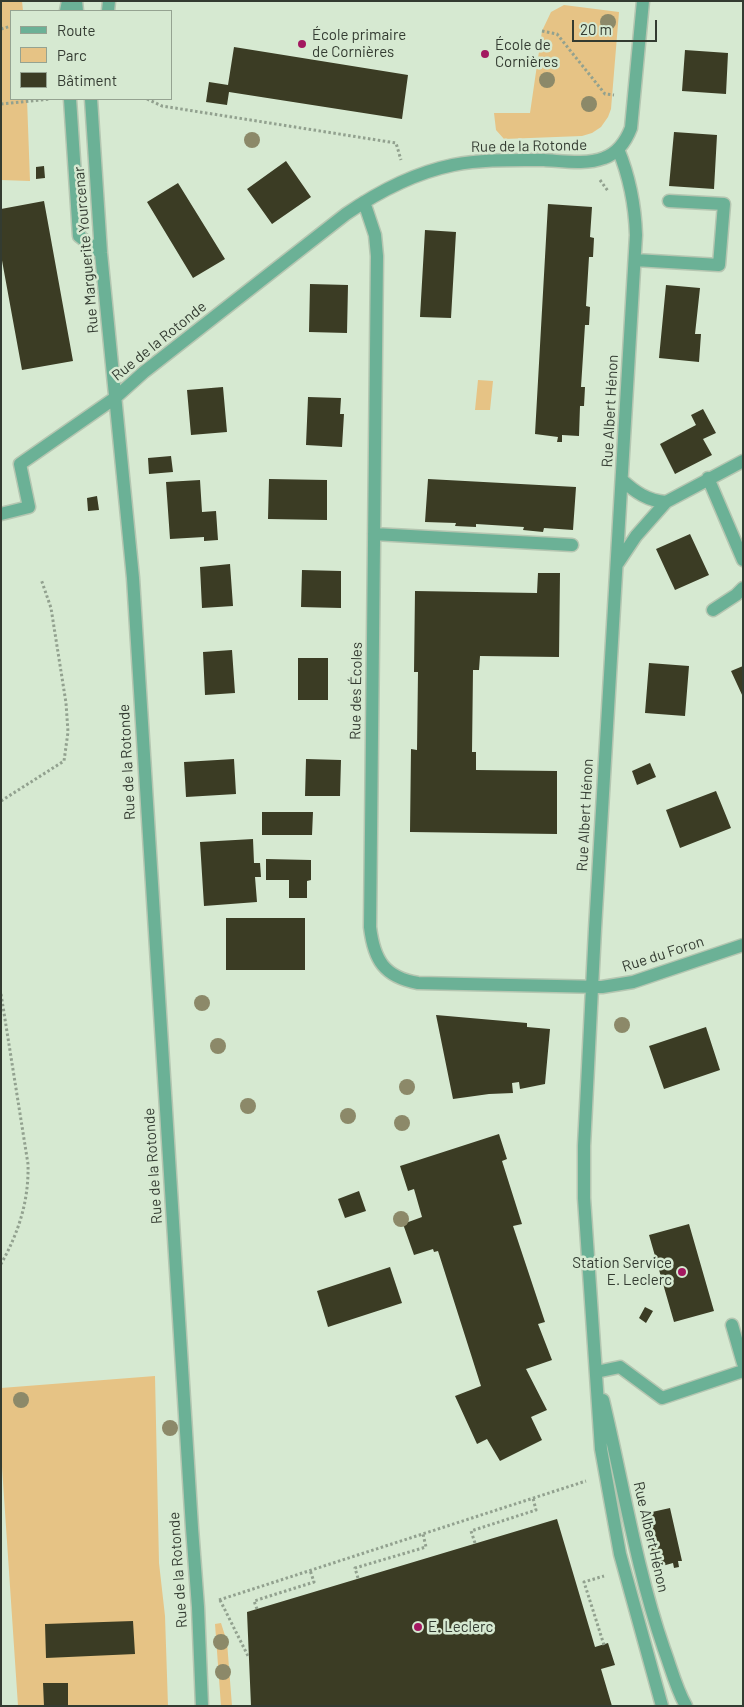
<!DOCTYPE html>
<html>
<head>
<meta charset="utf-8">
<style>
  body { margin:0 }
  #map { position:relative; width:744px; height:1707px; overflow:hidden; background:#d6e9d1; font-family:Barlow,sans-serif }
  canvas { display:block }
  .frame { position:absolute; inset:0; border:2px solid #333b31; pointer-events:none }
  .legend { position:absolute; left:10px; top:10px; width:162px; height:90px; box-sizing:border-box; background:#d6e9d1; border:1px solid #95a391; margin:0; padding:6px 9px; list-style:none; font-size:15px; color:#333b31 }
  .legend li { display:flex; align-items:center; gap:10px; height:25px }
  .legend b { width:25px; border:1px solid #95a391 }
  .scale { position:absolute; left:572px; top:20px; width:85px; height:22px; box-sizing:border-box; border:2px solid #333b31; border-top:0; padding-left:6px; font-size:15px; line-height:18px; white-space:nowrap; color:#333b31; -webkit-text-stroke:4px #d6e9d1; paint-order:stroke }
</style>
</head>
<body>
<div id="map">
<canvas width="744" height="1707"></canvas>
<div class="frame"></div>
<ul class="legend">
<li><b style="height:6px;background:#6bb196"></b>Route</li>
<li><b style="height:14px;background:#e6c385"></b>Parc</li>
<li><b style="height:14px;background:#3b3c24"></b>Bâtiment</li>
</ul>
<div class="scale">20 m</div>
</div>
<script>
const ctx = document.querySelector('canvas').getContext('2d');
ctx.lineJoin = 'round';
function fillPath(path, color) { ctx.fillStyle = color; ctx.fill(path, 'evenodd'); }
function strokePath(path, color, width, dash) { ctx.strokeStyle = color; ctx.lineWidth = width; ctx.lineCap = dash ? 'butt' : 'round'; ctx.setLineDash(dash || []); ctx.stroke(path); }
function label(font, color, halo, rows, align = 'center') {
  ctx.font = font + ' Barlow,sans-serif'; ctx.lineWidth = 5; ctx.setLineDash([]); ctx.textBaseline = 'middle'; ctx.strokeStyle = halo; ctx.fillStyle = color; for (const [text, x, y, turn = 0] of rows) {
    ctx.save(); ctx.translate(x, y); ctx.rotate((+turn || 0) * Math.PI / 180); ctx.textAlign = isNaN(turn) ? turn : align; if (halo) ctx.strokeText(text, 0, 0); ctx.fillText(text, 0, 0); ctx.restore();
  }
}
fillPath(new Path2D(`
  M1,1H22L23,11H11V99H27L30,181L1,180Z
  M564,5L619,12L611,109L608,117L601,127L592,133L582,136L504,139L496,130L494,113H530L542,31L551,12Z
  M478,380L493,381L490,410H475Z
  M155,1376L159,1563L165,1616L168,1706H18L1,1452V1388Z
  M221,1623L227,1642L232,1706H221L215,1624Z`), '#e6c385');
fillPath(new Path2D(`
  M234,47L408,75L402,119L229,92L227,105L206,102L209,82L228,85Z
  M685,50L728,53L726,94L682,91Z
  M674,132L717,135L714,189L669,186Z
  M286,161L311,197L272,224L247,189Z
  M44,166L45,178L36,179V167Z
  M178,183L225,259L193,278L147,202Z
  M44,201L73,361L22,370L1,255V209Z
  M548,204L592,207L590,237L594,238L593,257H589L586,306L590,307L589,325H585L581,387H585L584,406H580L579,436L562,435V442H557L558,437L535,434Z
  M425,230L456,232L451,318L420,317Z
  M310,284L348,285L347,333L309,332Z
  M666,285L700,288L695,334H701L699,362L659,358Z
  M223,387L227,432L191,435L187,390Z
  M308,397L341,398L340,414H344L342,447L306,445Z
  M703,409L716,433L703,439L712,455L675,474L660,444L696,425L691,415Z
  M171,456L173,472L149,474L148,458Z
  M269,479L327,480V520L268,519Z
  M428,479L576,487L573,530L544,528L543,532L523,530L524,527L476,524V527L455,526L456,523L425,522Z
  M200,480L202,512L216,511L218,540L204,541V537L170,539L166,482Z
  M97,496L99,510L88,511L87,498Z
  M690,534L709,575L675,590L656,549Z
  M230,564L233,606L202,608L200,567Z
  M302,570L341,571V608L301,607Z
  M538,573H560L559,657L480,656L479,670H473L472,752H476V770L557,771V834L410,832L411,749L417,750L418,672H414L415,591L537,593Z
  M232,650L235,693L205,695L203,652Z
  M298,658H328V700H298Z
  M649,663L689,666L685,716L645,713Z
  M743,666V697L731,671Z
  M234,759L236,794L186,797L184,762Z
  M306,759L341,760L340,796H305Z
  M650,763L656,777L637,785L632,771Z
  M716,791L731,828L680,848L666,810Z
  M262,812H313L312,835H262Z
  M253,839L254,863H260L261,877H255L257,902L204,906L200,842Z
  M266,859L311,860V880L307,881V898H289V880H266Z
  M226,918H305V970H226Z
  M436,1015L527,1023V1027L550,1029L545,1084L520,1089L519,1082L512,1083L513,1093L489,1094L453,1099Z
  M706,1027L720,1070L664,1089L649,1046Z
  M499,1134L507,1159L502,1161L522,1224L513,1226L545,1322L538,1324L552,1360L526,1369L547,1410L531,1417L542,1440L500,1461L487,1439L477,1444L455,1396L481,1386L438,1251L434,1252L433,1249L414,1255L403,1224L422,1217L414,1189L408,1191L400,1166Z
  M359,1191L366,1211L345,1218L338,1199Z
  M689,1224L714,1311L674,1322L649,1235Z
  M390,1267L402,1303L328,1327L317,1291Z
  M645,1307L653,1311L646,1323L639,1318Z
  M670,1508L682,1561H678L679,1567L674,1568L673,1563L655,1568L643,1514Z
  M557,1519L595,1647L608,1643L615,1665L601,1669L612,1706H251L247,1612Z
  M133,1621L135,1654L46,1658L45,1624Z
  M43,1683H68V1706H44Z`), '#3b3c24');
const minor = new Path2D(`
  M76,1L77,11
  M66,11L68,1
  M108,11L109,1
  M70,99L79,236L101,253
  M91,99L101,253L133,578L192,1528L198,1607L202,1706
  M618,149C630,178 635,205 636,235L595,929L584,1146V1198L601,1449L620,1554L662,1706
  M364,202L375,235L377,256L370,927C374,960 384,977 418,983L602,987L633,982L743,945
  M635,260L719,265L724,204L669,201
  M708,478L743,560
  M622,480C635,492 648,501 666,502
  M1,514L29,507L20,464L115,398L144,372L346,214C378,192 414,173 453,165C483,159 513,160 544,160C563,161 586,165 604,158C618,153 626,141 631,128L643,1
  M374,534L572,545
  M618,563L636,536L666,502L743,461
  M713,610L736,595L743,588
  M732,1325L743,1363
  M596,1372L620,1367L662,1398L743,1371
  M603,1400C623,1483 636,1568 664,1649C671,1668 676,1688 686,1706`);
strokePath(minor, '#b5c6b1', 15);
strokePath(new Path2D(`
  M1,29L11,26
  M542,31L557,34L605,94L614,95
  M147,99L162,106L396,143L401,160
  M1,104L50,99
  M600,180L608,191
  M1,801L64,761L68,732L66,703L51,608L41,579
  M1,994L28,1164C29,1200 19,1232 1,1264
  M475,1543L471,1531L536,1510L533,1498
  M358,1578L355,1568L426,1547L423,1534
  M219,1600L586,1481
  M220,1600L249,1658
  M257,1609L254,1601L314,1582L310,1570
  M604,1645L584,1582L604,1576`), '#92a18f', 3, [2.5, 2.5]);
strokePath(minor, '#6bb196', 12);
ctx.fillStyle = '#8c8969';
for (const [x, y] of [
  [608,22],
  [547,80],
  [589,104],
  [252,140],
  [202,1003],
  [622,1025],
  [218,1046],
  [407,1087],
  [248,1106],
  [348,1116],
  [402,1123],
  [401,1219],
  [21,1400],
  [170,1428],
  [221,1642],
  [223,1672]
]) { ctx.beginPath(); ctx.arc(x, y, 8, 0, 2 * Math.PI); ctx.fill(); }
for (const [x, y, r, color] of [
  [302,44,5,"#a31860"],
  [485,54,5,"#a31860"],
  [682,1272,5,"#a31860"],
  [418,1627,5,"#a31860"]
]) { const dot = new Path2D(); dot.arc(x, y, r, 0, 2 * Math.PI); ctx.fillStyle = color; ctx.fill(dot); strokePath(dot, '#d6e9d1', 2); }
label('15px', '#333b31', '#d6e9d1', [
  ["École primaire",312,35],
  ["de Cornières",312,52],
  ["École de",495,45],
  ["Cornières",495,62],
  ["Station Service",672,1263,"right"],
  ["E. Leclerc",672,1280,"right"],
  ["E. Leclerc",428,1627]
], 'left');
label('15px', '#333b31', '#d6e9d1', [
  ["Rue de la Rotonde",529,146,-1],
  ["Rue Marguerite Yourcenar",86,250,-95],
  ["Rue de la Rotonde",159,341,-39],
  ["Rue Albert Hénon",610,411,-87],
  ["Rue des Écoles",356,691,-89],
  ["Rue de la Rotonde",127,762,-93],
  ["Rue Albert Hénon",585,815,-87],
  ["Rue du Foron",663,954,-18],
  ["Rue de la Rotonde",153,1166,-94],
  ["Rue Albert Hénon",651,1537,77],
  ["Rue de la Rotonde",178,1570,-94]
]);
</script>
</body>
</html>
